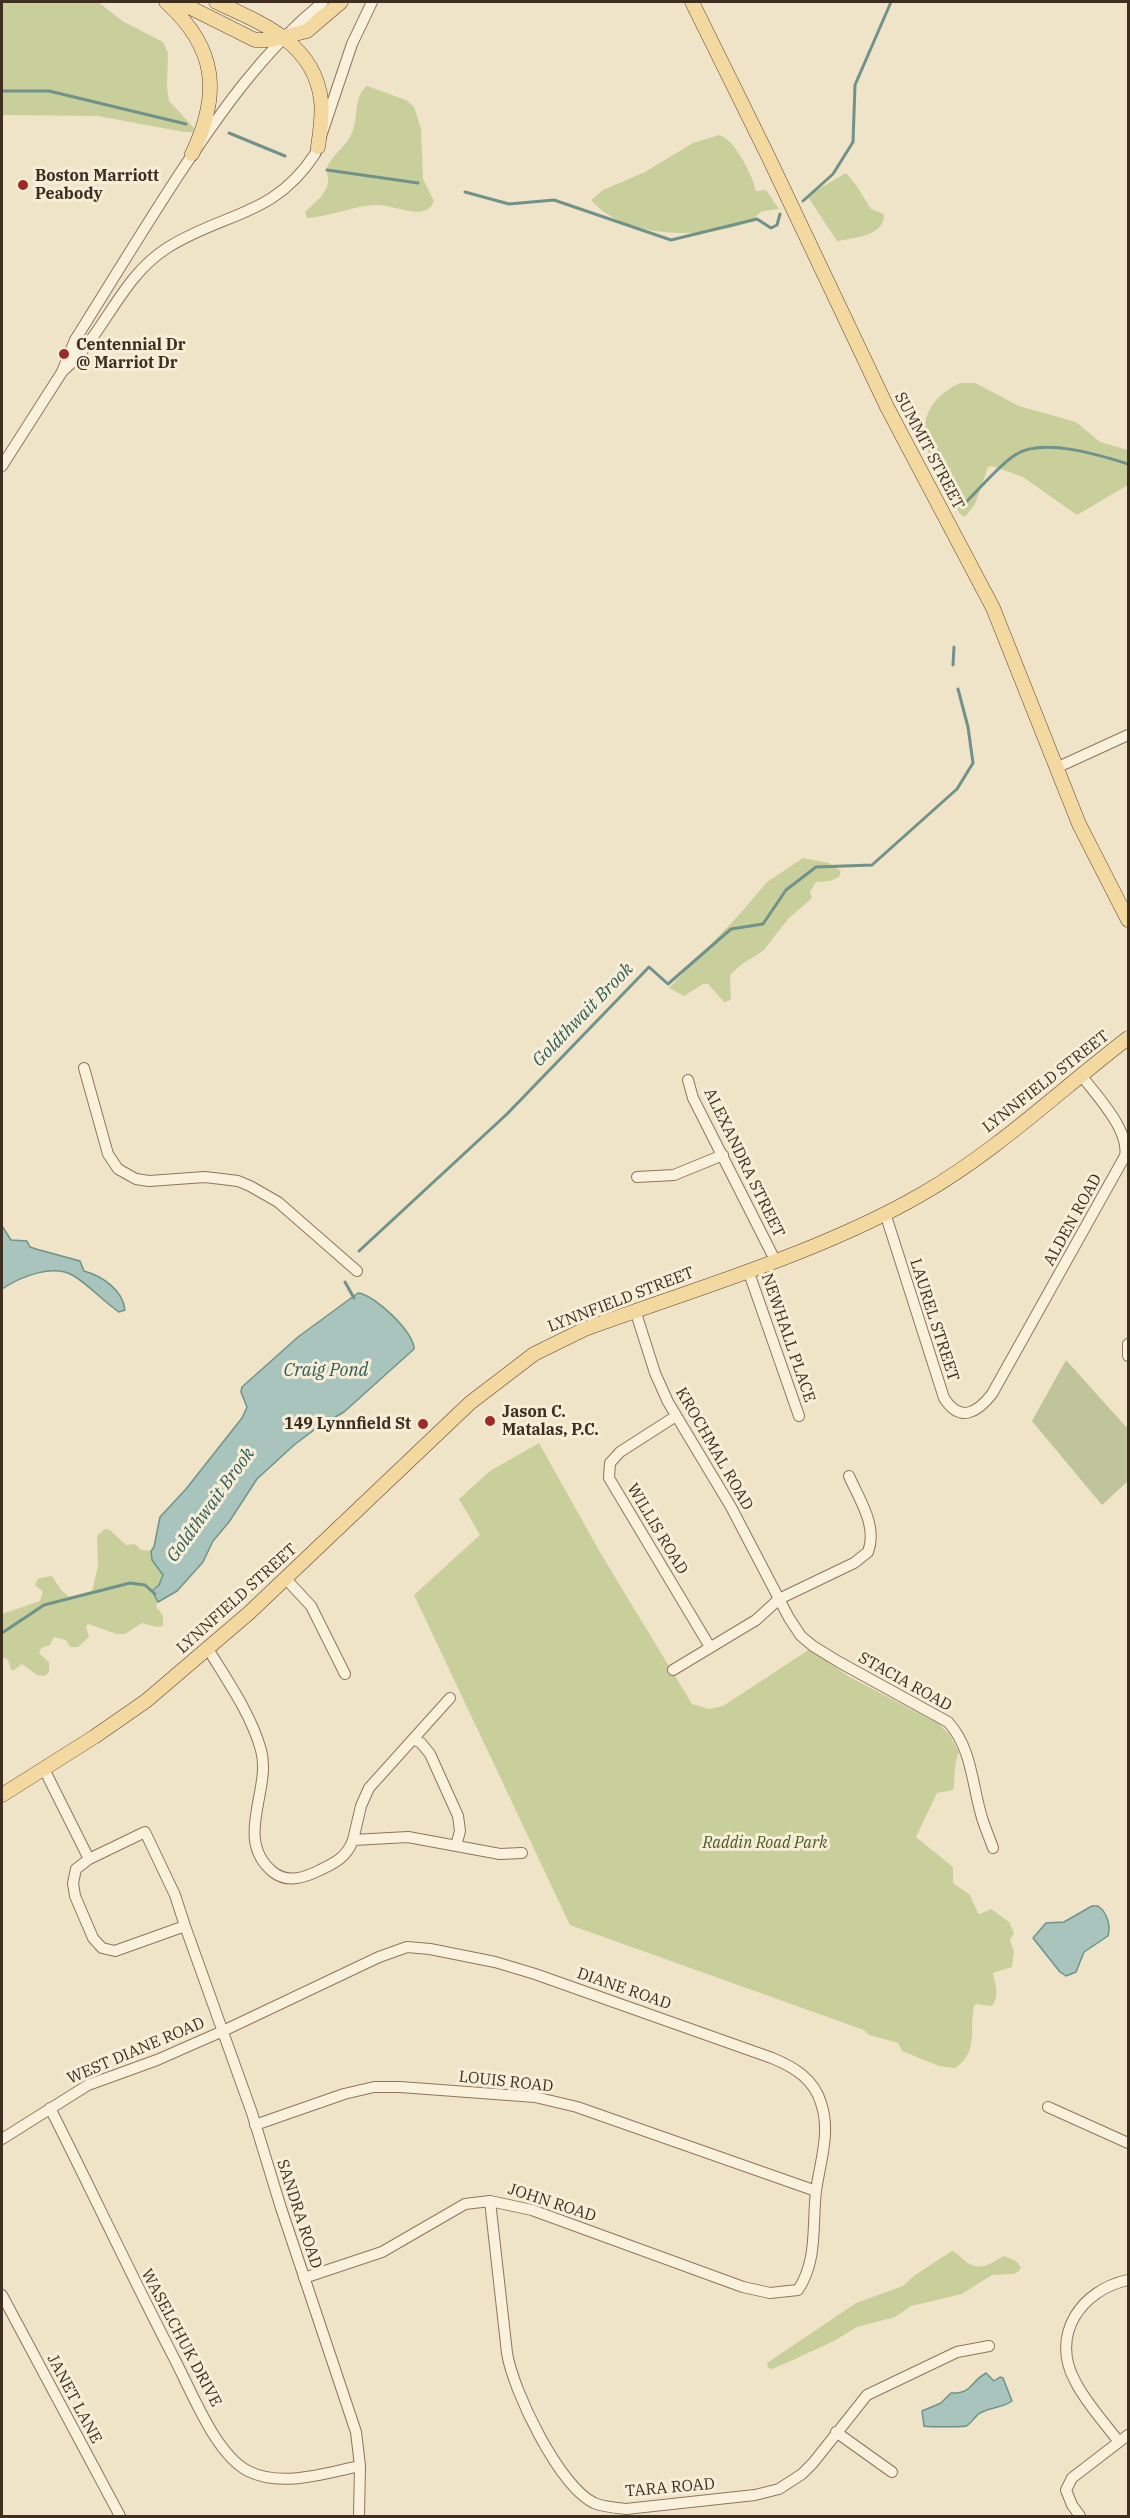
<!DOCTYPE html>
<html>
<head>
<meta charset="utf-8">
<style>
  body { margin:0 }
  #map { position:relative; width:1130px; height:2518px; overflow:hidden; background:#f0e4c8; font-family:"IBM Plex Serif",serif }
  canvas { display:block }
  .frame { position:absolute; inset:0; border:3px solid #3d2e20; pointer-events:none }
</style>
</head>
<body>
<div id="map">
<canvas width="1130" height="2518"></canvas>
<div class="frame"></div>
</div>
<script>
const ctx = document.querySelector('canvas').getContext('2d');
ctx.lineJoin = 'round';
function fillPath(path, color) { ctx.fillStyle = color; ctx.fill(path, 'evenodd'); }
function strokePath(path, color, width, dash) { ctx.strokeStyle = color; ctx.lineWidth = width; ctx.lineCap = dash ? 'butt' : 'round'; ctx.setLineDash(dash || []); ctx.stroke(path); }
function label(font, color, halo, rows, align = 'center') {
  ctx.font = font + ' "IBM Plex Serif",serif'; ctx.lineWidth = 6; ctx.setLineDash([]); ctx.textBaseline = 'middle'; ctx.strokeStyle = halo; ctx.fillStyle = color; for (const [text, x, y, turn = 0] of rows) {
    ctx.save(); ctx.translate(x, y); ctx.rotate((+turn || 0) * Math.PI / 180); ctx.textAlign = isNaN(turn) ? turn : align; if (halo) ctx.strokeText(text, 0, 0); ctx.fillText(text, 0, 0); ctx.restore();
  }
}
fillPath(new Path2D(`
  M2,2H98L124,22L163,42L168,53L167,87L169,101L194,128L193,132H184L98,116L2,115Z
  M367,86L406,100L414,107L421,129L423,179L434,201C427,222 396,206 380,205C355,204 331,217 307,218L305,212C313,204 326,195 328,183C329,177 325,170 328,165C335,152 348,145 353,130C358,116 354,96 367,86Z
  M719,135C734,138 753,176 756,191L766,190L779,209C774,210 766,210 761,212C757,215 753,221 747,223C702,239 625,239 591,200L603,190L645,172L693,143Z
  M846,173L856,185L871,209L884,214C885,236 854,238 837,241L808,197L815,191Z
  M960,383H975L1019,406L1076,422L1100,442L1128,450V485L1077,515L1023,477L992,466L988,467L975,504L965,517L960,514C935,470 895,415 960,383Z
  M803,858L829,863L841,871L839,877L830,881L816,882L810,892L812,898L810,900L789,918L763,951L742,964L730,975L731,1000L724,1002L708,984H703L684,996L669,988L739,915L767,882Z
  M539,1443L601,1554L692,1704L709,1709L723,1706L810,1649L848,1676L939,1724L949,1734L959,1752C953,1764 956,1777 953,1790L937,1793L916,1837L953,1867V1883L970,1895L978,1913L980,1914L991,1909L1009,1922L1014,1933L1010,1940L1014,1952L1012,1967L993,1973C995,1986 1000,1994 992,2006L976,2004L974,2006C969,2030 979,2052 955,2068L939,2066L902,2051L898,2043L869,2035L864,2030L570,1925L414,1595L480,1535L459,1499L490,1471Z
  M105,1529L110,1530L126,1545L135,1544L141,1550L151,1551L152,1560L163,1575L159,1585L152,1591L158,1602L156,1606L163,1616V1626L157,1627L142,1623L125,1634H117L88,1624L86,1626L89,1637L78,1647H70L66,1640L54,1637L50,1645L41,1648L39,1653L49,1662V1672L45,1676L37,1675L22,1664L14,1670H11L8,1660L2,1657V1614L40,1601L43,1592L35,1585L36,1582L39,1578L52,1576L61,1590L69,1597L92,1591L98,1566L97,1536Z
  M952,2251C958,2253 959,2256 964,2260C979,2273 990,2264 1004,2256L1016,2261L1021,2267L1019,2271L1014,2274L992,2275L962,2294L911,2306L895,2317L857,2327L834,2341L793,2360L772,2369L768,2368L767,2363L856,2303L903,2286L915,2275Z`), '#c9cf9b');
fillPath(new Path2D(`
  M1066,1360L1128,1429V1481L1102,1505L1032,1421Z`), '#bfc49a');
const water = new Path2D(`
  M2,1226L11,1240L27,1241L30,1247L36,1249L80,1261L84,1271C102,1276 123,1290 125,1310L119,1312C103,1301 90,1286 74,1276C53,1263 20,1277 2,1289Z
  M358,1293C374,1294 415,1333 414,1349L344,1412L318,1427L294,1445L257,1479L229,1522L213,1541L203,1562L177,1591L158,1602L152,1591L159,1585L163,1575L152,1560L151,1551L154,1547L160,1517L186,1489L242,1418L247,1407L241,1392L242,1387L298,1337Z
  M1092,1906H1098C1107,1912 1111,1926 1108,1936L1084,1952L1076,1972L1066,1976L1060,1972L1033,1938L1046,1923L1064,1922Z
  M986,2373L994,2381L1000,2377L1003,2378L1012,2401C1003,2408 990,2407 980,2413C975,2416 972,2423 966,2426C964,2427 926,2427 924,2426L922,2411L941,2403L951,2393C972,2394 970,2382 986,2373Z`);
fillPath(water, '#a9c4bc');
strokePath(water, '#6f938a', 1.5);
strokePath(new Path2D(`
  M2,91H49L186,124
  M229,133L285,156
  M327,170L418,183
  M465,192L509,204L554,200L671,240L757,219L771,228L777,225L780,214
  M803,201L833,174L853,142L855,85L891,2
  M961,507C976,493 999,465 1015,455C1042,437 1100,455 1128,464
  M953,665L954,647
  M359,1251L507,1114L649,967L668,984L731,929L763,924L786,890L816,867L872,865L957,789L973,763L968,727L958,689
  M345,1282L354,1298
  M2,1633L44,1605L130,1583L145,1585L155,1594`), '#6f938a', 3);
const minor = new Path2D(`
  M64,370C105,334 120,278 167,248C224,212 274,217 315,154L352,44L372,2
  M2,466L62,372L75,340C110,284 144,228 180,173C222,110 264,50 323,2
  M1056,768L1128,735
  M84,1068L108,1154L118,1169L136,1179L149,1181L205,1177L238,1181L250,1186L278,1202L357,1271
  M688,1080L693,1098L775,1260
  M637,1177L674,1175L723,1155
  M885,1213L944,1398C960,1423 977,1413 992,1394L1125,1156C1130,1130 1096,1095 1081,1075
  M748,1270L799,1416
  M635,1310L655,1373L668,1402L731,1507L789,1618L801,1636L813,1646L839,1662L948,1722C973,1749 972,1788 983,1821C986,1830 990,1839 993,1848
  M1128,1344V1356
  M676,1416L620,1452L610,1463L609,1478L710,1647
  M285,1578L311,1606L345,1674
  M208,1649C227,1680 251,1714 261,1750C272,1790 233,1839 273,1872C288,1884 306,1877 320,1870C335,1863 347,1857 353,1840L408,1837L500,1854L522,1853
  M673,1670L756,1620L779,1599L854,1563L868,1552C878,1526 859,1499 849,1476
  M413,1739L421,1743L430,1754L458,1816L460,1831L456,1846
  M44,1769L89,1859L145,1832L175,1895L185,1926L115,1951L102,1948L93,1938L75,1896L73,1883L76,1869L89,1859
  M353,1840L361,1806L369,1788L450,1698
  M185,1926L252,2113L281,2208L356,2432L360,2466L359,2516
  M1048,2107L1128,2143
  M50,2108C92,2191 131,2275 174,2358C191,2390 215,2454 248,2471C282,2488 325,2473 360,2466
  M255,2125L344,2094L374,2087H400L535,2097L577,2107L816,2191
  M2,2139L88,2085L157,2060L223,2031L379,1957L407,1947L430,1949L495,1962L535,1974L772,2058C794,2067 814,2079 821,2103C831,2132 820,2162 816,2191C812,2225 818,2260 798,2290L770,2293L743,2287L532,2210L490,2201L465,2204L382,2252L304,2278
  M490,2201L507,2353C513,2391 559,2486 594,2503C604,2507 616,2508 626,2509L755,2495L779,2489L802,2474L813,2463L867,2395L957,2352L989,2346
  M2,2295L120,2516
  M836,2432L892,2472
  M1119,2442C1104,2422 1086,2403 1075,2381C1050,2335 1081,2290 1128,2280
  M1080,2516L1072,2505L1066,2490L1072,2478L1128,2435`);
const major = new Path2D(`
  M166,2C217,48 221,94 192,154
  M179,2L255,40H271L307,31L341,2
  M216,2C262,23 314,43 321,100C323,115 320,132 318,147
  M692,2L767,154L887,407L993,608L1079,824L1128,920
  M2,1795L94,1737L146,1701L249,1613L470,1403L534,1354L585,1329C694,1289 822,1252 922,1194C997,1151 1060,1090 1128,1038`);
strokePath(minor, '#8d765c', 12);
strokePath(major, '#5b4430', 15);
strokePath(minor, '#faf1dc', 10);
strokePath(major, '#f3d9a0', 14);
for (const [x, y, r, color] of [
  [23,185,6,"#9e2a2b"],
  [64,354,6,"#9e2a2b"],
  [490,1421,6,"#9e2a2b"],
  [423,1424,6,"#9e2a2b"]
]) { const dot = new Path2D(); dot.arc(x, y, r, 0, 2 * Math.PI); ctx.fillStyle = color; ctx.fill(dot); strokePath(dot, '#f7eed8', 2); }
label('bold 16px', '#3d2e20', '#f7eed8', [
  ["Boston Marriott",35,176],
  ["Peabody",35,194],
  ["Centennial Dr",76,345],
  ["@ Marriot Dr",76,363],
  ["Jason C.",502,1412],
  ["Matalas, P.C.",502,1430],
  ["149 Lynnfield St",411,1424,"right"]
], 'left');
label('16px', '#3d2e20', '#f7eed8', [
  ["SUMMIT STREET",929,451,62],
  ["LYNNFIELD STREET",1046,1082,-38],
  ["ALEXANDRA STREET",744,1163,64],
  ["ALDEN ROAD",1073,1220,-61],
  ["LYNNFIELD STREET",621,1300,-21],
  ["LAUREL STREET",934,1320,72],
  ["NEWHALL PLACE",788,1338,71],
  ["KROCHMAL ROAD",714,1449,60],
  ["WILLIS ROAD",657,1529,59],
  ["LYNNFIELD STREET",237,1599,-42],
  ["STACIA ROAD",905,1682,29],
  ["DIANE ROAD",624,1989,19],
  ["WEST DIANE ROAD",136,2051,-23],
  ["LOUIS ROAD",506,2082,6],
  ["JOHN ROAD",552,2203,18],
  ["SANDRA ROAD",299,2214,72],
  ["WASELCHUK DRIVE",181,2338,62],
  ["JANET LANE",74,2399,62],
  ["TARA ROAD",670,2488,-5]
]);
label('italic 16px', '#4d5a26', '#f7eed8', [
  ["Raddin Road Park",765,1843]
]);
label('italic 18px', '#2f5d5a', '#f7eed8', [
  ["Goldthwait Brook",583,1015,-46],
  ["Craig Pond",326,1371],
  ["Goldthwait Brook",211,1505,-54]
]);
</script>
</body>
</html>
